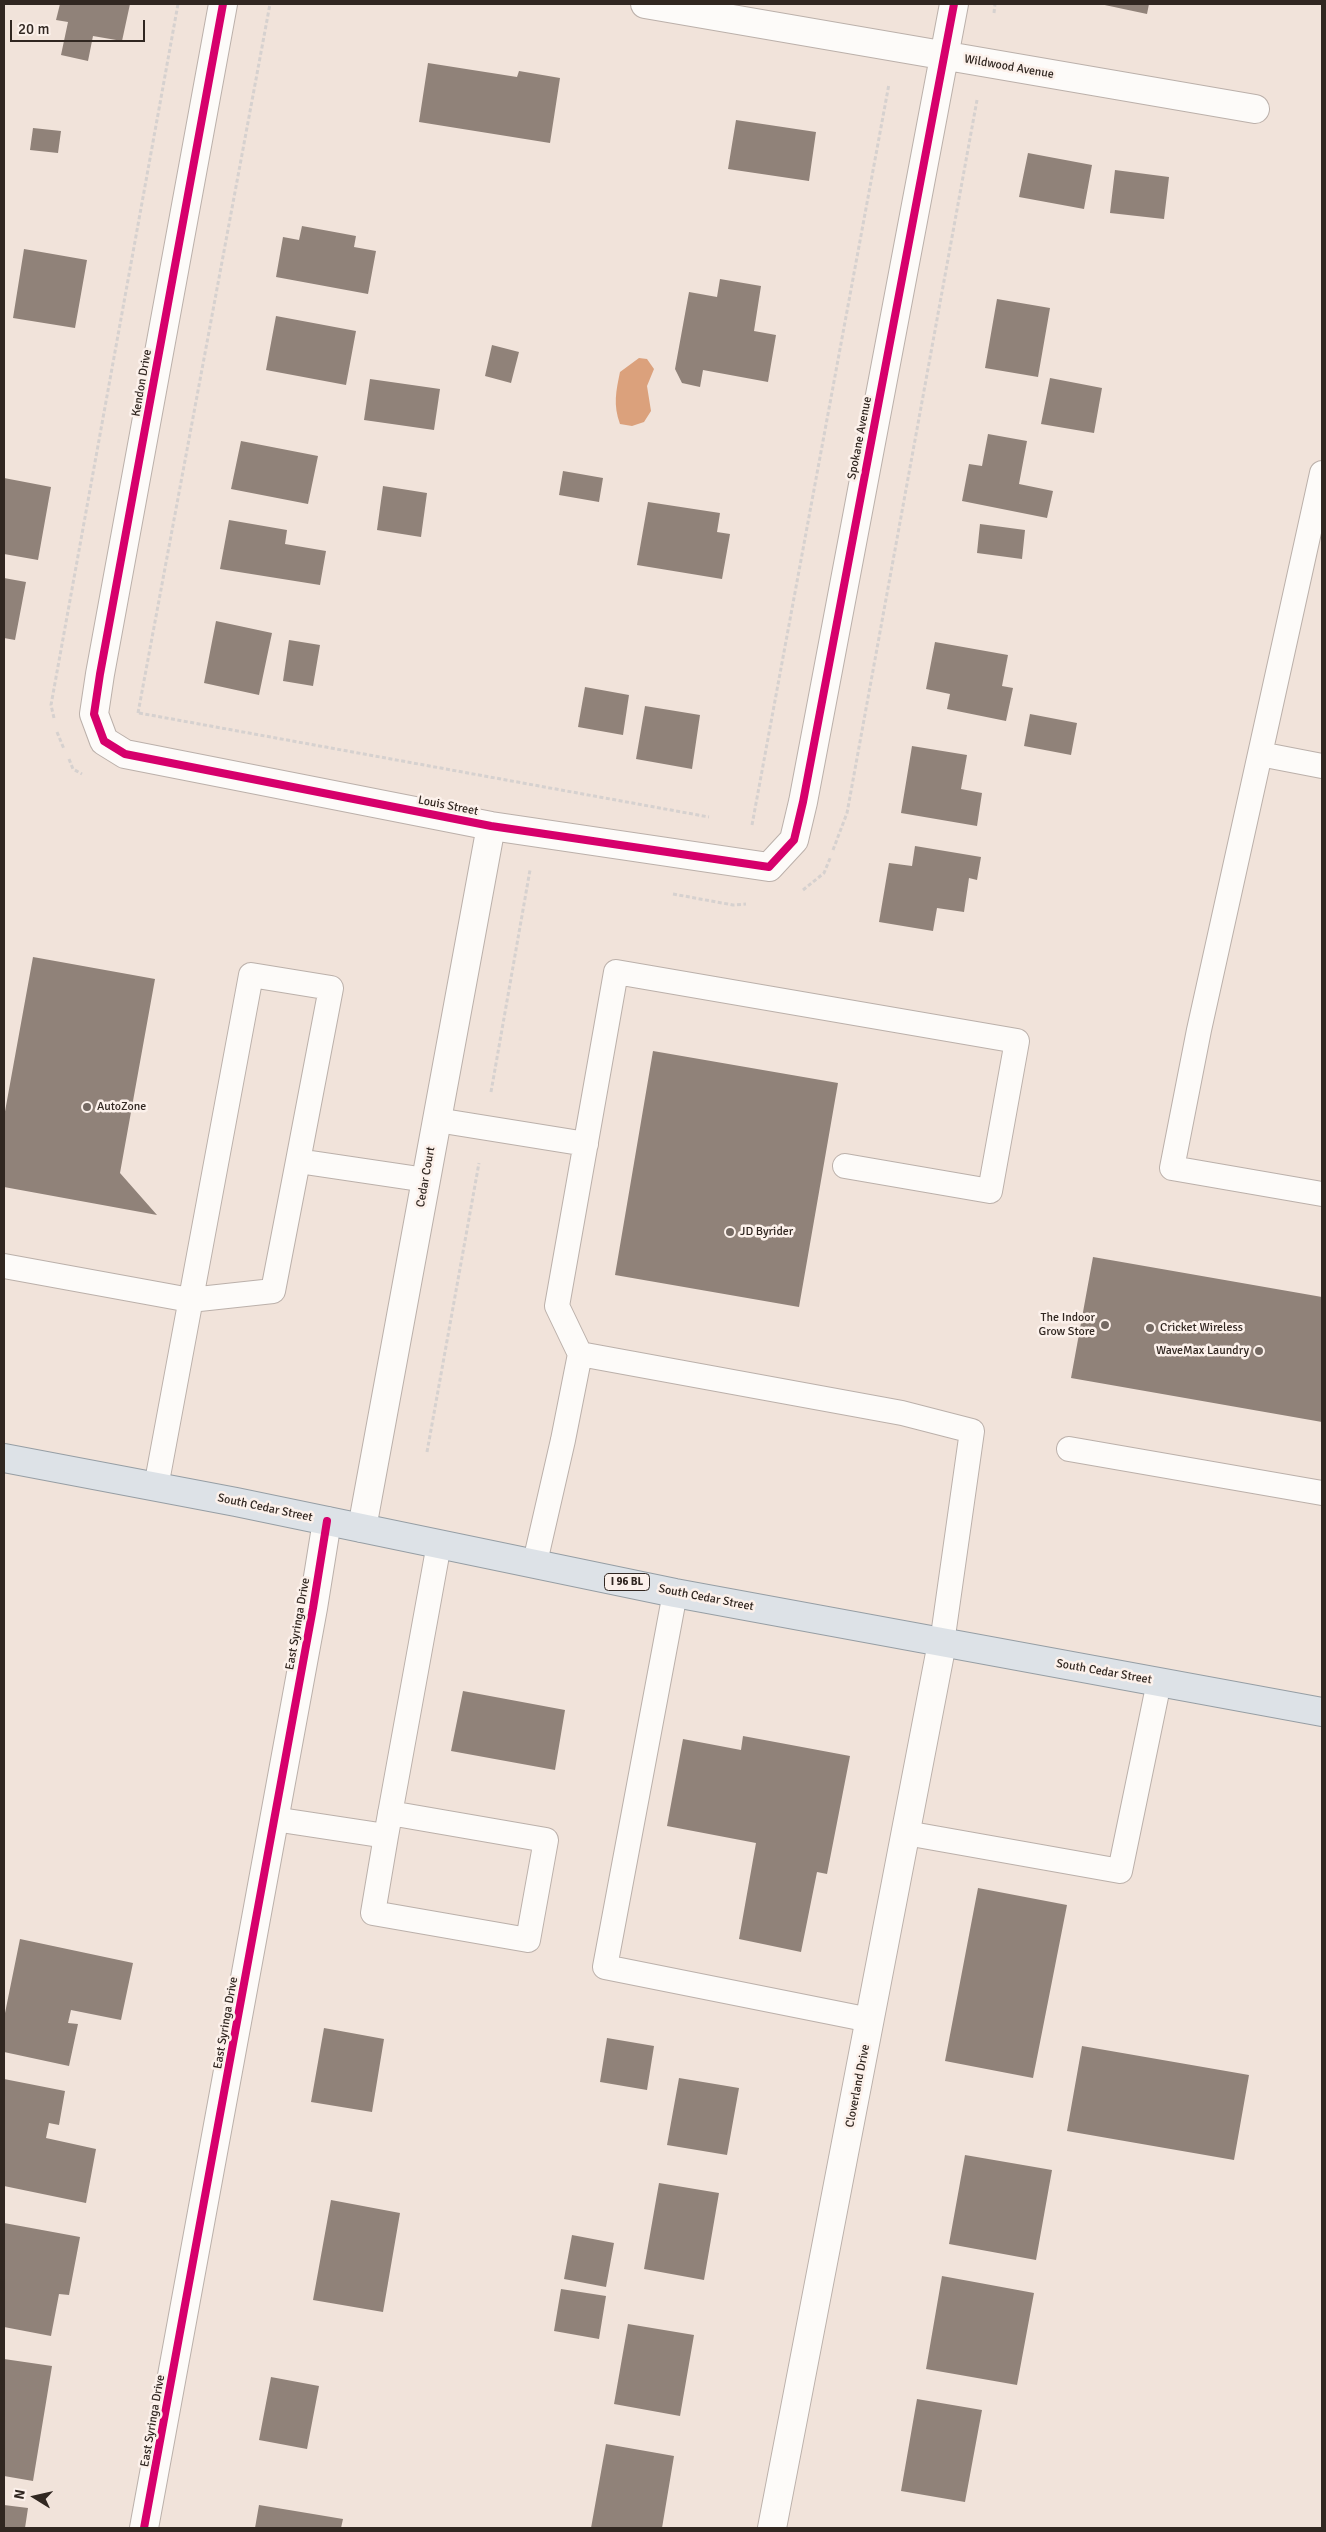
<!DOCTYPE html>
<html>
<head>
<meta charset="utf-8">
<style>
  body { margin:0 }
  #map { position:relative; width:1326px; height:2532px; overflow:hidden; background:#f1e3da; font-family:Signika,sans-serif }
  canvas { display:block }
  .frame { position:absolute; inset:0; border:5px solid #312721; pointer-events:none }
  .north { position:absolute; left:10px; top:2472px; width:50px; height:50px; -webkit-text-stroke:4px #fcf1eb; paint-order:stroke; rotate:280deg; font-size:14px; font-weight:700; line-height:20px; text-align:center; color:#312721 }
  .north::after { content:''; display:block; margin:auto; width:18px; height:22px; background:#312721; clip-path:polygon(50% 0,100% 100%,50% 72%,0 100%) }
  .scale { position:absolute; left:10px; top:20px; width:135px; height:22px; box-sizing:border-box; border:2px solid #312721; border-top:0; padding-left:6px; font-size:15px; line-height:18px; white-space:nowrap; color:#312721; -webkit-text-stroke:4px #fcf1eb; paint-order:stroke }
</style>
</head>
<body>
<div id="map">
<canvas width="1326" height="2532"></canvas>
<div class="frame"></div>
<div class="north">N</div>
<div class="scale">20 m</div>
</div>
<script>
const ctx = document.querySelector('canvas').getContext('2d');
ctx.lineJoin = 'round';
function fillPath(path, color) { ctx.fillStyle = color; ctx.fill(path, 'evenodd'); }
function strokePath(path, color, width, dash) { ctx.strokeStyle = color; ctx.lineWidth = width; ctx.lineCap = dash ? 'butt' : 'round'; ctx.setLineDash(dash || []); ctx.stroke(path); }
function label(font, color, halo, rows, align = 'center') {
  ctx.font = font + ' Signika,sans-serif'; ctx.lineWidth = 5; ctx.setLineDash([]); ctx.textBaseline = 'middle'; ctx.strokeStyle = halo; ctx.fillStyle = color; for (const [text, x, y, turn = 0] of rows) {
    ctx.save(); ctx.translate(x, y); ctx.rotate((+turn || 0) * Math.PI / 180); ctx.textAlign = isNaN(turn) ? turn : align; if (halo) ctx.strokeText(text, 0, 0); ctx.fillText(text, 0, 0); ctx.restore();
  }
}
fillPath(new Path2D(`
  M639,358L647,359L654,369L647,386L651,411L644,422L632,426L620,424C613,405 616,391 620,372Z`), '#dba17c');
fillPath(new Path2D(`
  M60,4H130L122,41L93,36L88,61L61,55L68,22L56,20Z
  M1100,4H1149L1147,14Z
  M428,63L517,77L519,71L560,78L550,143L419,122Z
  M736,120L816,132L809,181L728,169Z
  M33,128L61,131L58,153L30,150Z
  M1028,153L1092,165L1084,209L1019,197Z
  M1115,170L1169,177L1164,219L1110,213Z
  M302,226L356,236L354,247L376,251L368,294L276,277L283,237L299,240Z
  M24,249L87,260L75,328L13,318Z
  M720,279L761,286L754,331L776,335L768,382L703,370L700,387L682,383L675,369L689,292L717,297Z
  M997,299L1050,308L1038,377L985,368Z
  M276,316L356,331L346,385L266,370Z
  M492,345L519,352L511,383L485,376Z
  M1050,378L1102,388L1094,433L1041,424Z
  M370,379L440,389L434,430L364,420Z
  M988,434L1027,441L1019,484L1053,491L1047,518L962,501L969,464L982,466Z
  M241,441L318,456L308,504L231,489Z
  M563,471L603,478L599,502L559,495Z
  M4,478L51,487L38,560L4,554Z
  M383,486L427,493L421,537L377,530Z
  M648,502L720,513L717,532L730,534L722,579L637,565Z
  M229,520L287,530L285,544L326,551L320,585L220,569Z
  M980,524L1025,530L1022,559L977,553Z
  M4,578L26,582L15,640L4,638Z
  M216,621L272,633L259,695L204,683Z
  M289,640L320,645L313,686L283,681Z
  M935,642L1008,655L1002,686L1013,688L1006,721L947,709L950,694L926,689Z
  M585,687L629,695L623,735L578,727Z
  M645,706L700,715L692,769L636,759Z
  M1030,714L1077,723L1071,755L1024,746Z
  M912,746L967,755L961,789L982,793L977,826L901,813Z
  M915,846L981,857L977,880L969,878L964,912L937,908L933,931L879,922L889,863L912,866Z
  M33,957L155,979L120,1173L157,1215L4,1187V1117Z
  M653,1051L838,1083L799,1307L615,1275Z
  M1093,1257L1322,1297V1422L1071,1378Z
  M463,1691L565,1710L555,1770L451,1751Z
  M743,1736L850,1756L827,1874L817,1872L801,1952L739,1939L756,1843L667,1826L683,1739L741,1750Z
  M978,1888L1067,1905L1033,2078L945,2061Z
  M20,1939L133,1963L121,2020L71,2010L68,2023L78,2024L69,2066L4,2052V2018Z
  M324,2028L384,2039L372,2112L311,2102Z
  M607,2038L654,2046L647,2090L600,2082Z
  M1082,2046L1249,2075L1234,2160L1067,2131Z
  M679,2078L739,2088L727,2155L667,2145Z
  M4,2079L65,2091L59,2125L49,2123L46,2138L96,2149L86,2203L4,2186Z
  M965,2155L1052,2170L1036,2260L949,2244Z
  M659,2183L719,2193L704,2280L644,2269Z
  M331,2200L400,2213L383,2312L313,2300Z
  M4,2223L80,2237L69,2295L59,2294L51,2336L4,2327Z
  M572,2235L614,2243L606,2287L564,2279Z
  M942,2276L1034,2293L1017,2385L926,2369Z
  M561,2289L606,2296L599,2339L554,2331Z
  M628,2324L694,2335L680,2416L614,2404Z
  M4,2359L52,2366L33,2481L4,2476Z
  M271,2377L319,2386L307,2449L259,2440Z
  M917,2399L982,2410L965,2502L901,2491Z
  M606,2444L674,2456L662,2528H591Z
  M4,2505L28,2508L25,2528H4Z
  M259,2505L343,2519L341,2528H255Z`), '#908279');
const service = new Path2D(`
  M1260,754L1322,473
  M1322,766L1260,754L1199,1030L1172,1168L1322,1194
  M437,1120L586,1144
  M4,1266L190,1300L273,1291L298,1161
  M580,1354L902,1413L972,1431L942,1643
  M1069,1449L1322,1493
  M156,1487L251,975L331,988L298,1161L426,1180
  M535,1562L563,1440L580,1354L557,1306L616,972L1017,1041L990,1191L845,1166
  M675,1593L605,1967L870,2020
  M274,1819L386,1836L439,1544
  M906,1833L1120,1871L1159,1682
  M386,1836L373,1913L528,1940L546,1840L390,1813`);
const minor = new Path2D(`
  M223,4L100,674L94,714L104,741L125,754L491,826L769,867L794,840L803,802L954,4
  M645,4L1255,109
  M362,1528L491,826
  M144,2528L313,1608L327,1521
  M772,2528L942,1643`);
const primary = new Path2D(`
  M4,1458L236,1502L675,1593L1322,1712`);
strokePath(service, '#bbb0aa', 26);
strokePath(minor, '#bbb0aa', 30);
strokePath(primary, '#969ea4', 30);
strokePath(new Path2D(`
  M994,13L995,4
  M138,713L270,4
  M139,713L709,817
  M54,718L51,705L178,4
  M57,732L64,749
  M69,759L73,769L82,774
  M752,825L889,84
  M833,850L847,813L977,100
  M803,890L824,873L831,856
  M673,894L733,905L746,904
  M491,1092L530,870
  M427,1452L479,1163`), '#d6d1cf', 3, [4, 2.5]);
strokePath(service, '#fdfbf9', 24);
strokePath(minor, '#fdfbf9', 28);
strokePath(primary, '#dde2e7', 28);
strokePath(new Path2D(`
  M223,4L100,674L94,714L104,741L125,754L491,826L769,867L794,840L803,802L954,4
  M144,2528L313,1608L327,1521`), '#d6006c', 8);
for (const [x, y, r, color] of [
  [87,1107,5,"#746962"],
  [730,1232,5,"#746962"],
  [1105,1325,5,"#746962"],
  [1150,1328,5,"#746962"],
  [1259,1351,5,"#746962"]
]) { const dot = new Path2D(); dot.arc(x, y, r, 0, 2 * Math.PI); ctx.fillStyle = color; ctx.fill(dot); strokePath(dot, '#fcf1eb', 2); }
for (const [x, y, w] of [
  [627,1582,45]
]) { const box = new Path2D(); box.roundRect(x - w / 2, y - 8.5, w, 17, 4); ctx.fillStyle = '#fcf1eb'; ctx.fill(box); strokePath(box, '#312721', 1); }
label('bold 11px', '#312721', null, [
  ["I 96 BL",627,1582]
]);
label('12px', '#312721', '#fcf1eb', [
  ["Wildwood Avenue",1009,67,10],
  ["Kendon Drive",142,383,-80],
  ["Spokane Avenue",860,438,-79],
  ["Louis Street",448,806,11],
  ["Cedar Court",426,1177,-80],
  ["South Cedar Street",265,1508,12],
  ["South Cedar Street",706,1598,11],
  ["East Syringa Drive",298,1624,-80],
  ["South Cedar Street",1104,1672,10],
  ["East Syringa Drive",226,2023,-80],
  ["Cloverland Drive",858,2086,-79],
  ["East Syringa Drive",153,2421,-80]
]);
label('12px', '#312721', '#fcf1eb', [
  ["AutoZone",97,1107],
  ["JD Byrider",740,1232],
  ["The Indoor",1095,1318,"right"],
  ["Grow Store",1095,1332,"right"],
  ["Cricket Wireless",1160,1328],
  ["WaveMax Laundry",1249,1351,"right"]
], 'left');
</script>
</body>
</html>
